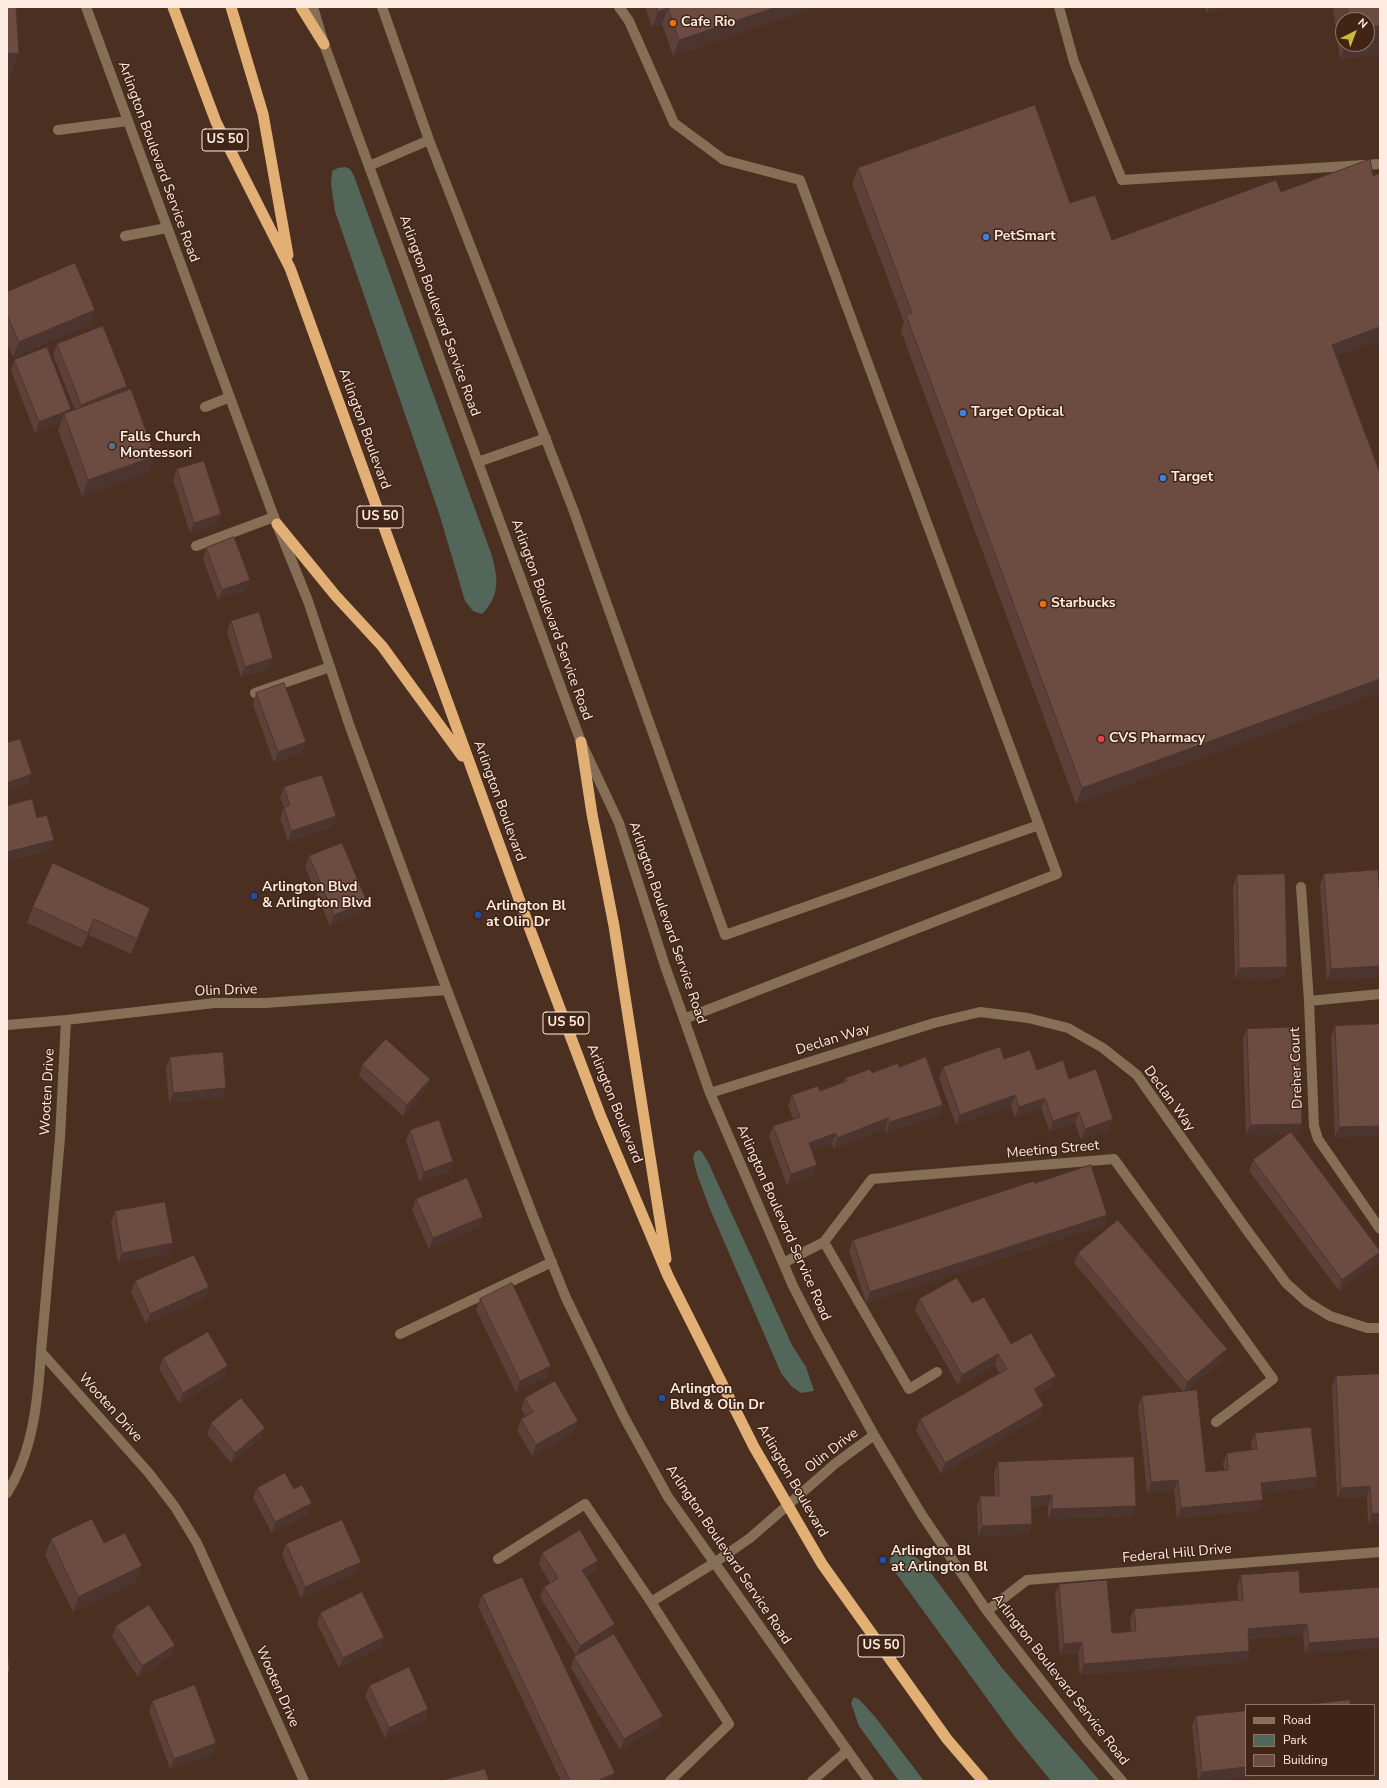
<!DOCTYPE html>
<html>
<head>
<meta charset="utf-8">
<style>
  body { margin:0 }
  #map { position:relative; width:1387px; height:1788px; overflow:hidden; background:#4b2f21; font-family:"Nunito Sans",sans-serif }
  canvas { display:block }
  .frame { position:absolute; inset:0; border:8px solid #feebe2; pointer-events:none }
  .legend { position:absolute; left:1245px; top:1704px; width:130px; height:72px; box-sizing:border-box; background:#402517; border:1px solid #8c7468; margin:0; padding:5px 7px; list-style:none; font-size:12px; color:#feebe2 }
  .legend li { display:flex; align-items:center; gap:8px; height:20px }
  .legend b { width:20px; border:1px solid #8c7468 }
  .north { position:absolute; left:1335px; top:12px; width:40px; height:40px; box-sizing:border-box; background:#402517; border:1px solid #8c7468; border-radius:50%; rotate:42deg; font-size:11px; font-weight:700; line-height:16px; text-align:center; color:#feebe2 }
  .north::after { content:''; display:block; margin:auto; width:14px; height:18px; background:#ccb938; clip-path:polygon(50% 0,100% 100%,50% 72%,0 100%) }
</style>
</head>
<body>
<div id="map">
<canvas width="1387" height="1788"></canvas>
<div class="frame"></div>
<ul class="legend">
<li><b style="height:5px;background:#866f56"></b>Road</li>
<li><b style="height:11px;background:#53665a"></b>Park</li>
<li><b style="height:11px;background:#6c4c41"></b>Building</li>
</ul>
<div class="north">N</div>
</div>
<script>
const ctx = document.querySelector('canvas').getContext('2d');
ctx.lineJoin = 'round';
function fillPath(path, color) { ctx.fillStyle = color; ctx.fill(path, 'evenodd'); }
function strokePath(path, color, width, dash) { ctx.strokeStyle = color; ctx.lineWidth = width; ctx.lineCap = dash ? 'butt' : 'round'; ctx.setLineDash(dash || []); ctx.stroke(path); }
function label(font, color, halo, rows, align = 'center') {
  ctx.font = font + ' "Nunito Sans",sans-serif'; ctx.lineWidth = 3; ctx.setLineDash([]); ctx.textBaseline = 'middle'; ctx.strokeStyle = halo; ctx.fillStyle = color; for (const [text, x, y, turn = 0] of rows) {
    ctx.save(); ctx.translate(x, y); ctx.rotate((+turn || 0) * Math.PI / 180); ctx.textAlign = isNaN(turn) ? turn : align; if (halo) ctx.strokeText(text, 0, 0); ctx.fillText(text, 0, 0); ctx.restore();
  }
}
fillPath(new Path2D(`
  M345,167L350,169L354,176L491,553C498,577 501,595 482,614L473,611L465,601L439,513L335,211L331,184L332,171L338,168Z
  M699,1150L702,1152L708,1162L792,1345L806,1367L814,1391L801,1393L791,1386L781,1373L710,1209L697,1174L693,1158L695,1152Z
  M903,1547L925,1565L1002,1668L1100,1781H1051L1015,1737L890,1565C890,1555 893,1550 903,1547Z
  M854,1697L860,1700L876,1718L924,1781H899L859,1726L851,1703Z`), '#53665a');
strokePath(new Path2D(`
  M382,7L429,140L573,509L725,935L1039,825
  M619,7L629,21L674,123L724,160L800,180L1057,874L684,1019
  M1059,7L1074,62L1122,180L1380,164
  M58,130L128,121
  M369,166L429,140
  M125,236L167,228
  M205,407L230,397
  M478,462L546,438
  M196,546L274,517
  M255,693L330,667
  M824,1242L909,1389L937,1372
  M400,1334L552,1262
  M498,1559L585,1504L651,1602
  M670,1781L729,1724L651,1602L714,1563
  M812,1781L847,1751`), '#866f56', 10);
strokePath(new Path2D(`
  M86,7L274,517L308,601L350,727L447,990L533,1216L566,1298L624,1417L668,1497L869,1781
  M1301,887L1309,1001L1314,1126L1318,1139L1380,1229
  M1309,1001L1380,994
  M684,1019L710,1093L793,1286L815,1329L874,1435L922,1515L987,1611L1087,1740L1122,1781
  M66,1020L60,1138L41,1352L148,1472L175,1507L197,1543L304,1781
  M7,1025L66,1020L215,1003H265L447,990
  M710,1093L934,1023L980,1012L1028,1018L1068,1028L1103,1048L1137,1075L1246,1229L1286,1283L1307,1302L1330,1316L1367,1328H1380
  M783,1263L824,1242L872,1179L1114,1159L1273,1379L1216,1422
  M7,1493C33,1452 38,1400 41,1352
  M714,1563L750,1538L836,1463L874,1435
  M987,1611L1027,1580L1380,1552`), '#866f56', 10);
strokePath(new Path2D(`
  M313,7L324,44L581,742L619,823L665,966L684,1019`), '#866f56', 10);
strokePath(new Path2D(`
  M173,7L216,122L290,268L531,932L601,1117L668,1276L754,1447L822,1564L947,1739L983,1781
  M231,7L263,114L288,255
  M301,7L324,44
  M277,524L335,595L382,646L462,756
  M581,742L592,814L614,926L666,1259`), '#e2b074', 11);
fillPath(new Path2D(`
  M645,7H817L673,56L662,24L652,27Z
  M1205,7H1227L1207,13Z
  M1333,7H1380V54L1340,59ZM1343,20H1367V44H1343Z
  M858,168L1070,203L1112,240L1337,357L1380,473V692L1076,804L901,331L904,322L852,184Z
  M7,292L95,310L89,325L13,357L7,344Z
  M57,344L127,386L126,391L149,472L82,496L58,430L61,422L35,433L11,371L14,360L70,412L75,410L53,355Z
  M177,469L217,525L190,533L173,480Z
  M206,548L246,590L218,600L203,559Z
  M231,621L269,669L241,677L227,632Z
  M256,693L302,753L274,763L253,704Z
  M284,787L336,816L332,827L288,842L280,818L284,807L280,798Z
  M309,856L363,912L330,926L305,867Z
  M1324,874L1380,904V977L1327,980L1320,885Z
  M1237,875L1287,967L1283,978L1235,979L1233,886Z
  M33,907L144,924L131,954L89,935L82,948L27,923Z
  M1380,1024L1335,1138L1331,1037L1335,1026Z
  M1247,1029L1298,1134H1293L1380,1251V1254L1377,1262L1339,1291L1249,1171L1253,1160L1288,1134L1246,1135L1243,1039Z
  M170,1057L222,1098L169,1103L166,1068Z
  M1004,1059L1037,1070L1069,1079L1109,1129L1081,1139L1075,1123L1050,1132L1041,1108L1015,1118L1011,1106L956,1125L939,1078L943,1067Z
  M362,1065L430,1079L426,1089L403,1116L359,1076Z
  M899,1067L943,1105L939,1116L886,1133L885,1129L834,1149L832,1144L812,1151L813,1175L787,1185L769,1137L773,1126L793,1119L788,1106L792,1095L820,1091L843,1082L845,1078Z
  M410,1130L453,1161L449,1172L420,1182L406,1141Z
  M1035,1183L1107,1215L1104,1225L866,1303L849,1251L853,1240Z
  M416,1199L483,1217L479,1227L429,1249L412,1210Z
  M115,1211L169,1254L118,1263L111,1222Z
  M1078,1253L1223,1359L1185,1392L1206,1472L1224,1470L1223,1463L1227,1453L1252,1450L1251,1443L1255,1433L1317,1477L1313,1488L1263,1493L1259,1510L1177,1519L1174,1490L1147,1493L1138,1407L1142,1396L1183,1392L1074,1263Z
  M135,1281L209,1287L205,1298L146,1324L131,1292Z
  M480,1299L547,1377L516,1392L476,1310Z
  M919,1299L972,1303L1011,1344L1056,1376L1052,1387L1037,1395L1040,1417L941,1474L916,1430L920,1419L1000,1374L995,1365L958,1385L915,1310Z
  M163,1358L224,1377L179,1403L159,1369Z
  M1380,1374V1524H1368L1367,1497L1337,1498L1332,1386L1336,1376Z
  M525,1398L578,1421L574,1432L532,1456L517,1430L521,1419L526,1417L521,1409Z
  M211,1423L261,1438L231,1463L207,1434Z
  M998,1462L1133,1516L1048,1519V1506L1031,1507L1032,1524L1028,1534L978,1536L977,1507L980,1496H995L994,1473Z
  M257,1488L308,1514L272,1533L253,1498Z
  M51,1539L104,1543L136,1582L73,1612L45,1555Z
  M286,1544L357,1573L301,1598L282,1555Z
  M542,1553L598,1561L595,1571L586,1577L611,1635L579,1655L659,1727L620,1750L571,1668L574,1657L576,1656L540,1597L544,1587L550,1583L539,1564Z
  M1241,1575L1300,1593L1380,1587L1305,1654L1303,1635L1248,1639L1249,1651L1246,1662L1080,1675L1078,1653L1060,1655L1055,1594L1059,1584L1112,1633L1131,1632L1130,1619L1134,1609L1238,1600L1237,1586Z
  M482,1595L612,1781H561L478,1606Z
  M320,1613L384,1637L381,1648L339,1668L317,1623Z
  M116,1626L175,1645L171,1656L138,1677L112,1637Z
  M369,1686L428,1709L425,1720L385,1738L365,1696Z
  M152,1701L216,1743L212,1754L170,1769L149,1711Z
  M1196,1716L1246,1775H1267L1209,1781H1198L1192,1726Z`), '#5d4138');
fillPath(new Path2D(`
  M777,7H817L673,56L679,40Z
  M1209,7H1227L1207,13Z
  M668,8L662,24L652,27L658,12Z
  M1380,26V54L1340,59L1345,44H1367V27Z
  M19,53L8,83H7V54Z
  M95,310L89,325L13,357L19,342Z
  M1380,327V341L1327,360L1332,345Z
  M127,386L124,397L77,415L81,405Z
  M71,409L67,420L64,414L61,422L35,433L39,422Z
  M155,456L149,472L82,496L88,480Z
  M221,514L217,525L190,533L194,523Z
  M250,580L246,590L218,600L222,590Z
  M273,658L269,669L241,677L245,667Z
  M1380,679V692L1076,804L1082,788Z
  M306,742L302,753L274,763L278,752Z
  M32,774L28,785L7,792V783Z
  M336,816L332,827L288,842L291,831Z
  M54,840L50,850L7,862V852Z
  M367,902L363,912L330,926L334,915Z
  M150,908L144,924L131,954L137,939Z
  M94,919L89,935L82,948L88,933Z
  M1380,966V977L1327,980L1331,969Z
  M1287,967L1283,978L1235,979L1239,968Z
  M430,1079L426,1089L403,1116L407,1105Z
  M226,1088L222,1098L169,1103L173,1093Z
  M1015,1095L1011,1106L956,1125L960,1115Z
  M1045,1098L1041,1108L1015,1118L1019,1107Z
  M943,1105L939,1116L886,1133L890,1122Z
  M1079,1112L1075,1123L1050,1132L1053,1121Z
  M888,1118L885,1129L834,1149L837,1138Z
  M1113,1119L1109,1129L1081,1139L1085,1129Z
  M1302,1124L1298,1134L1246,1135L1250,1125Z
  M1380,1126V1136L1335,1138L1339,1127Z
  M836,1133L832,1144L805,1153L809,1143Z
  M453,1161L449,1172L420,1182L424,1172Z
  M817,1165L813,1175L787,1185L791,1174Z
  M1107,1215L1104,1225L866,1303L870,1292Z
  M483,1217L479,1227L429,1249L433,1238Z
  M173,1243L169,1254L118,1263L122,1253Z
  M1380,1252L1377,1262L1339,1291L1342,1280Z
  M209,1287L205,1298L146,1324L150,1314Z
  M1227,1349L1223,1359L1184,1393L1187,1382Z
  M998,1354L995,1365L958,1385L962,1375Z
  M228,1366L224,1377L179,1403L183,1393Z
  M551,1366L547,1377L516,1392L520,1381Z
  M1056,1376L1052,1387L1030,1399L1034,1389Z
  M1044,1406L1040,1417L941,1474L945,1463Z
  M578,1421L574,1432L532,1456L536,1445Z
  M265,1428L261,1438L231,1463L235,1453Z
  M1317,1477L1313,1488L1258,1494L1261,1483Z
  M1178,1480L1174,1490L1147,1493L1151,1482Z
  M1370,1486L1367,1497L1337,1498L1341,1488Z
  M1052,1495L1048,1506L1027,1507L1031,1497Z
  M1263,1500L1259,1510L1177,1519L1181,1508Z
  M312,1503L308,1514L272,1533L275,1522Z
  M1136,1506L1133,1516L1048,1519L1052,1509Z
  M1380,1513V1524H1368L1372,1514Z
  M1032,1524L1028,1534L978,1536L982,1526Z
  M598,1561L595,1571L578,1581L582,1570Z
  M361,1562L357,1573L301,1598L305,1587Z
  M142,1566L136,1582L73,1612L78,1597Z
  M615,1624L611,1635L576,1656L580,1646Z
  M1307,1624L1303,1635L1244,1639L1248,1629Z
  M384,1637L381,1648L339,1668L343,1658Z
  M1380,1638V1648L1305,1654L1309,1643Z
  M1082,1642L1078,1653L1060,1655L1064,1644Z
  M175,1645L171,1656L138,1677L142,1666Z
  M1249,1651L1246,1662L1080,1675L1084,1664Z
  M7,1671H10L7,1679Z
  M428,1709L425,1720L385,1738L389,1728Z
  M663,1716L659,1727L620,1750L624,1739Z
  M216,1743L212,1754L170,1769L174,1759Z
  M1246,1767V1775H1267L1209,1781H1198L1202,1772Z
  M615,1773L612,1781H597Z`), '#4c352e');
const building = new Path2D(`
  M7,7H16L19,53L7,54Z
  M657,7H777L679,40L668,8L658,12Z
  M1347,7H1380V26L1367,27V20H1349Z
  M1035,105L1070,203L1095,195L1112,240L1276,180L1281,192L1370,159L1373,176L1380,173V327L1332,345L1380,473V679L1082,788L906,315L912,313L858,168Z
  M75,263L95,310L19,342L7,315V292Z
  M103,326L127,386L81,405L57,344Z
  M47,347L71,409L39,422L14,360Z
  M131,389L155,456L88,480L64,414Z
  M204,461L221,514L194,523L177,469Z
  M234,537L250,580L222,590L206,548Z
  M259,612L273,658L245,667L231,621Z
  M284,683L306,742L278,752L256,693Z
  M20,739L32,774L7,783V743Z
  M322,775L336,816L291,831L284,807L290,805L284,787Z
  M32,799L37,818L47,815L54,840L7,852V806Z
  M342,843L367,902L334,915L309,856Z
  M53,863L150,908L137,939L94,919L88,933L33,907Z
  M1378,870L1380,904V966L1331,969L1324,874Z
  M1285,874L1287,967L1239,968L1237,875Z
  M1380,1024V1126L1339,1127L1335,1026Z
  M1299,1027L1302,1124L1250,1125L1247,1029Z
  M386,1039L430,1079L407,1105L362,1065Z
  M1000,1047L1004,1059L1030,1050L1037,1070L1063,1060L1069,1079L1096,1069L1113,1119L1085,1129L1079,1112L1053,1121L1045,1098L1019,1107L1015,1095L960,1115L943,1067Z
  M223,1052L226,1088L173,1093L170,1057Z
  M926,1057L943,1105L890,1122L888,1118L837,1138L836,1133L809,1143L817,1165L791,1174L773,1126L800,1117L792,1095L818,1086L820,1091L847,1081L845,1078L870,1069L872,1073L898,1063L899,1067Z
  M439,1120L453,1161L424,1172L410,1130Z
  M1291,1132L1380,1251V1252L1342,1280L1253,1160Z
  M1091,1165L1107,1215L870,1292L853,1240L1034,1181L1035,1183Z
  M467,1178L483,1217L433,1238L416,1199Z
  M165,1202L173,1243L122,1253L115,1211Z
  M1118,1220L1227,1349L1187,1382L1078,1253Z
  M194,1255L209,1287L150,1314L135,1281Z
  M957,1278L972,1303L984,1297L1011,1344L1031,1333L1056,1376L1034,1389L1044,1406L945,1463L920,1419L1007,1369L998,1354L962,1375L919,1299Z
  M512,1283L551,1366L520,1381L480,1299Z
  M208,1332L228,1366L183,1393L163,1358Z
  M1380,1374V1513L1372,1514L1370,1486L1341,1488L1336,1376Z
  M555,1381L578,1421L536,1445L521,1419L533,1412L525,1398Z
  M1197,1390L1206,1472L1228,1470L1227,1453L1257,1449L1255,1433L1311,1427L1317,1477L1261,1483L1263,1500L1181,1508L1178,1480L1151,1482L1142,1396Z
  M241,1398L265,1428L235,1453L211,1423Z
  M1134,1457L1136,1506L1052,1509V1495L1031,1497L1032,1524L982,1526L980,1496H999L998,1462Z
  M285,1473L294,1489L302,1485L312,1503L275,1522L257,1488Z
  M92,1519L104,1543L125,1533L142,1566L78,1597L51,1539Z
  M342,1520L361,1562L305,1587L286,1544Z
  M580,1530L598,1561L582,1570L615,1624L580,1646L544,1587L558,1578L542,1553Z
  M1299,1571L1300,1593L1380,1587V1638L1309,1643L1307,1624L1248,1629L1249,1651L1084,1664L1082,1642L1064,1644L1059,1584L1107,1580L1112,1633L1136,1631L1134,1609L1243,1600L1241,1575Z
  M522,1577L615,1773L597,1781H570L482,1595Z
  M362,1592L384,1637L343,1658L320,1613Z
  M149,1605L175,1645L142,1666L116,1626Z
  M614,1634L663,1716L624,1739L574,1657Z
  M7,1646L10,1671H7Z
  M409,1667L428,1709L389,1728L369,1686Z
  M195,1685L216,1743L174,1759L152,1701Z
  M1350,1700V1705H1302Z
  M1246,1711V1767L1202,1772L1196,1716Z
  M485,1769L489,1781H440Z`);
fillPath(building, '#6c4c41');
strokePath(building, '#4c352e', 1);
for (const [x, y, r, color] of [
  [673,23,4,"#e8710a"],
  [986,237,4,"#3f7fe0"],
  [963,413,4,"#3f7fe0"],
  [112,446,4,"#5c6f8a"],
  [1163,478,4,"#3f7fe0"],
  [1043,604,4,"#e8710a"],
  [1101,739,4,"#e0444e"],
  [254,896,4,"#1a4fb4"],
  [478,915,4,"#1a4fb4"],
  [662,1398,4,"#1a4fb4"],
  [883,1560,4,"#1a4fb4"]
]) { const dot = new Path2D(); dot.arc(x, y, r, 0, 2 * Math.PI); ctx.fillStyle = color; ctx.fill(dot); strokePath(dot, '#402517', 1.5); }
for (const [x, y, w] of [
  [225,140,46],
  [380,517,46],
  [566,1023,46],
  [881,1646,46]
]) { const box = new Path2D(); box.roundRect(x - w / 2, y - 11, w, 22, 3); ctx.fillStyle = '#402517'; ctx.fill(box); strokePath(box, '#feebe2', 1); }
label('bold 13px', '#feebe2', null, [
  ["US 50",225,140],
  ["US 50",380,517],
  ["US 50",566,1023],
  ["US 50",881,1646]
]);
label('bold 14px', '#feebe2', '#402517', [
  ["Cafe Rio",681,23],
  ["PetSmart",994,237],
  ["Target Optical",971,413],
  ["Falls Church",120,438],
  ["Montessori",120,454],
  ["Target",1171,478],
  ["Starbucks",1051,604],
  ["CVS Pharmacy",1109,739],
  ["Arlington Blvd",262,888],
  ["& Arlington Blvd",262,904],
  ["Arlington Bl",486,907],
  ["at Olin Dr",486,923],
  ["Arlington",670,1390],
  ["Blvd & Olin Dr",670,1406],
  ["Arlington Bl",891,1552],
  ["at Arlington Bl",891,1568]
], 'left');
label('14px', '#feebe2', '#402517', [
  ["Arlington Boulevard Service Road",158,162,70],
  ["Arlington Boulevard Service Road",439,316,70],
  ["Arlington Boulevard",364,429,70],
  ["Arlington Boulevard Service Road",551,620,70],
  ["Arlington Boulevard",499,801,70],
  ["Arlington Boulevard Service Road",667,923,71],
  ["Olin Drive",226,991,-2],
  ["Declan Way",833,1040,-17],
  ["Dreher Court",1297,1068,-92],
  ["Wooten Drive",48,1092,-87],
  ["Declan Way",1169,1099,54],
  ["Arlington Boulevard",614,1104,68],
  ["Meeting Street",1053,1150,-5],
  ["Arlington Boulevard Service Road",783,1223,66],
  ["Wooten Drive",110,1408,48],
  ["Olin Drive",832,1451,-38],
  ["Arlington Boulevard",792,1481,60],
  ["Federal Hill Drive",1177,1554,-5],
  ["Arlington Boulevard Service Road",728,1555,56],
  ["Arlington Boulevard Service Road",1060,1680,52],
  ["Wooten Drive",277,1687,66]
]);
</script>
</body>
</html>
